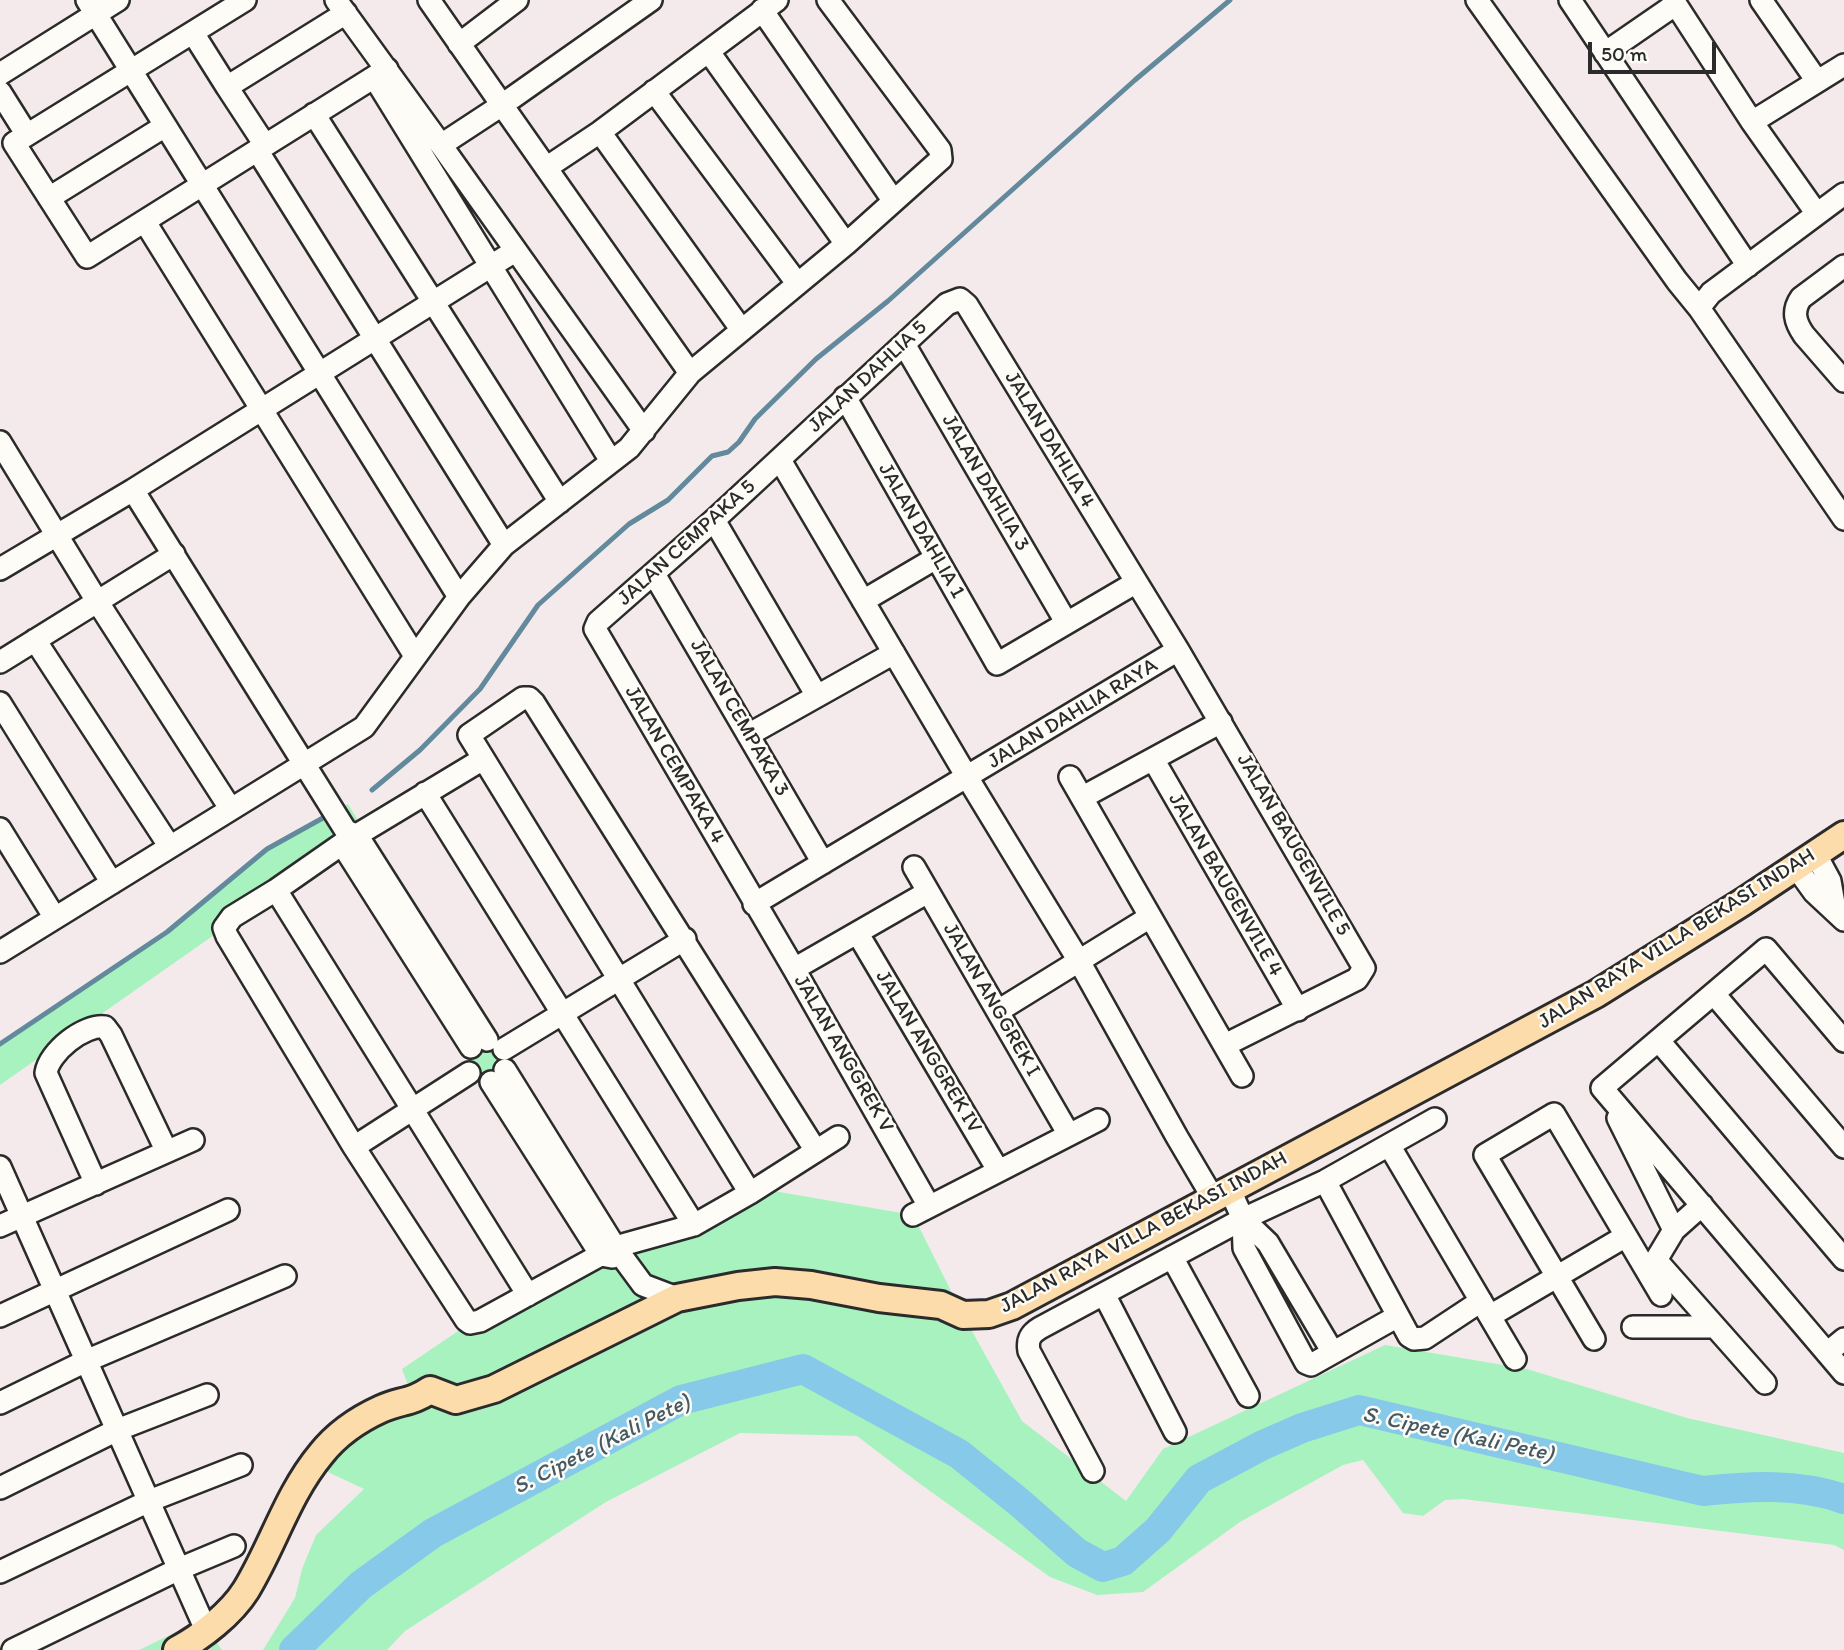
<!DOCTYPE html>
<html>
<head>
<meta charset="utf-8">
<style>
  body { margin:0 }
  #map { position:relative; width:1844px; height:1650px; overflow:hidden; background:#f5eaeb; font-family:Itim,sans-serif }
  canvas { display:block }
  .scale { position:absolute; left:1588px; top:42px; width:128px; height:32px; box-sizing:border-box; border:4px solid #2b2b2b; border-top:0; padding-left:9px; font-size:21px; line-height:24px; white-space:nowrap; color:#2b2b2b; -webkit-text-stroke:5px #fdfcf7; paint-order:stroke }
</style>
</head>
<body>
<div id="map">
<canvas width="1844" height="1650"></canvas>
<div class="scale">50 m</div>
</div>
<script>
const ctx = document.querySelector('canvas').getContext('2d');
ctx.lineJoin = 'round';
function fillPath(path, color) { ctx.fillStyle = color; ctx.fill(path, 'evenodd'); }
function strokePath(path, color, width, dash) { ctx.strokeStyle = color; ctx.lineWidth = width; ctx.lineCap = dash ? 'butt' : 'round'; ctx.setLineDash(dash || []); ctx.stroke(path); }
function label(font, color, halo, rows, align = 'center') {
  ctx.font = font + ' Itim,sans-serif'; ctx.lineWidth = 5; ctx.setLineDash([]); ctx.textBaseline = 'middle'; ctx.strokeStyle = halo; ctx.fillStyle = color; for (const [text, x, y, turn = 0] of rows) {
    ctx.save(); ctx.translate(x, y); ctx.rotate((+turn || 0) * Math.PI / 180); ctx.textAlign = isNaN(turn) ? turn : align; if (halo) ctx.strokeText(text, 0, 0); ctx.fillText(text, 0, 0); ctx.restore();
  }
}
fillPath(new Path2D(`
  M348,804L359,822L224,928L0,1085V1044L167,932L267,849Z
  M487,1040L504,1049L505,1070L615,1246L768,1190L913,1215L963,1315L1022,1421L1126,1501L1163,1449L1385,1345L1527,1369L1687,1418L1844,1453V1550L1834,1545L1463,1499L1445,1500L1423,1516L1403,1513L1363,1460L1343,1465L1240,1522L1143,1592L1097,1595L1050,1577L916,1481L857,1436L740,1433L606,1502L405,1631L387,1650H297L341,1603L294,1650H263L295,1598L302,1569L316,1535L364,1489L313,1465L414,1401L402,1369L470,1323L601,1255L491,1082C473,1079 465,1072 467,1054Z
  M201,1620L222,1650H139Z`), '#a8f2c0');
strokePath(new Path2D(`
  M372,790L420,750L480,689L538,605L629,524L668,500L712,456L728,452L739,442L755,419L816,359L888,301L1135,80L1230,0
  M0,1044L167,932L267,849L330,814`), '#628a9c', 5);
strokePath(new Path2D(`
  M294,1650L361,1585L433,1533L681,1400L803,1369L959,1454L1020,1503L1077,1553L1103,1567L1123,1561L1158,1530L1199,1479L1263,1445L1302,1428L1359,1410L1703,1491C1751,1486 1798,1483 1844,1499`), '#87c9e8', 30);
const minor = new Path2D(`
  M87,0L459,597
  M245,0L14,143L87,257L387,69
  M336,0L441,145
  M429,0L502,105L441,145L644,431
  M651,0L502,105L690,373
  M1477,0L1677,281L1699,308L1844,519
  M1570,0L1748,266
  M1673,0L1752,122L1817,214
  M1761,0L1817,81
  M762,10L893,200
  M193,33L227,87L346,13
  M459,44L517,0
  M709,52L846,244
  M1605,53L1676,4
  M0,74L118,0
  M374,77L611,461
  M227,87L265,145
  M654,91L797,283
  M0,92L27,135
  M314,114L560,502
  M1752,122L1844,65
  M600,132L741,329
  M257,150L504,545
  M546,168L600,132L777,0
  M49,198L165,126
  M145,222L415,656
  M1844,266L1801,298C1792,311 1795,322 1804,335L1844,381
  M1699,308L1711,293L1844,194
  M904,344L1066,622
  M845,397L997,664L1135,583
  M0,442L97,601L230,808
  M780,460L967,777L1079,961L1177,1137L1213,1198
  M133,490L346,831L357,835L487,1040
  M714,520L817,696
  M0,569L133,490L515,251
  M654,574L823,863
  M863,601L936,558
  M35,640L170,847L364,727L459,597L504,545L629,448L690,373L846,244L941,159L940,150L828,0
  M0,662L174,554
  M0,703L112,883
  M748,735L894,653
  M483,759L342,844L276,890L232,917L224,928L227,936L354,1147L466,1320L470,1323L480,1321L615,1247L694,1225L750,1193L838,1137
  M1153,759L1298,1010
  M1070,777L1242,1076
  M425,793L694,1225
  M1083,797L1221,722
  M0,829L55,918
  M342,844L471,1047
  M1816,855L1830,881L1835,909
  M914,867L1068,1133
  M1796,867L1814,892L1844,920
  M276,890L528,1295
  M754,904L1178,650
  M858,934L998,1170
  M0,952L170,847
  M794,969L928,892
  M1714,994L1844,1147
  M998,1011L1150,917
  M1659,1041L1844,1259
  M1844,1041L1766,949L1602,1088L1844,1373
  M504,1049L685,939
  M505,1070L615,1247L643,1285L677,1298
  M491,1082L601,1255L612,1257
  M1618,1118L1674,1230
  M1389,1145L1515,1359
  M354,1147L469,1073
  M0,1167L206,1630
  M1325,1181L1409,1336L1414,1339L1425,1338L1481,1301
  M96,1184L46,1073C49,1052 84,1024 105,1027L111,1035L166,1150
  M1229,1188L1243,1219L1268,1243L1332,1351
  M750,1193L469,735L523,698H529L534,703L816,1151
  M1702,1205L1674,1230L1656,1260L1765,1383
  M929,1206L794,969L595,629L598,622L714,520L947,304L960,299L967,305L1178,650L1364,968L1357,979L1225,1045
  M913,1215L1098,1120
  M1243,1219L1244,1248L1306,1363L1311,1365L1398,1316
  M0,1226L193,1140
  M1172,1257L1248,1396
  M1104,1294L1175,1432
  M0,1316L228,1210
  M1490,1316L1626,1236
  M1633,1327H1715
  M1594,1339L1485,1155L1554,1114L1661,1295
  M1827,1353L1844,1339
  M0,1403L86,1361L285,1276
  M1093,1471L1029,1351C1027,1340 1030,1334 1040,1328L1243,1219L1325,1181L1435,1119
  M0,1488L117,1430L207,1395
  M0,1572L149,1501L241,1465
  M13,1650L179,1569L234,1546`);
const major = new Path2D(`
  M177,1650C201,1637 231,1614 246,1590C273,1546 287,1495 321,1454C336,1435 359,1419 381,1409C401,1400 411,1403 430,1390L456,1400L494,1389L677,1298L738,1286L775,1282L811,1285L879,1298L941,1305L963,1315L989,1314L1012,1306L1596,994L1743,902L1844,835`);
strokePath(minor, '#2b2b2b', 26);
strokePath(major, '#2b2b2b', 32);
strokePath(minor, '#fdfcf7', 21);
strokePath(major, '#fddcac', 26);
label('21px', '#2b2b2b', '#fdfcf7', [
  ["JALAN DAHLIA 5",868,377,-43],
  ["JALAN DAHLIA 4",1049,440,59],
  ["JALAN DAHLIA 3",985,483,60],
  ["JALAN DAHLIA 1",921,531,60],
  ["JALAN CEMPAKA 5",687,543,-42],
  ["JALAN DAHLIA RAYA",1073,714,-31],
  ["JALAN CEMPAKA 3",739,718,60],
  ["JALAN CEMPAKA 4",674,765,60],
  ["JALAN BAUGENVILE 5",1293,845,60],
  ["JALAN BAUGENVILE 4",1225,885,60],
  ["JALAN RAYA VILLA BEKASI INDAH",1677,939,-32],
  ["JALAN ANGGREK I",991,1000,60],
  ["JALAN ANGGREK IV",928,1052,59],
  ["JALAN ANGGREK V",843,1054,60],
  ["JALAN RAYA VILLA BEKASI INDAH",1144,1233,-28]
]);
label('italic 23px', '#475a64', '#fdfcf7', [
  ["S. Cipete (Kali Pete)",1458,1435,12],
  ["S. Cipete (Kali Pete)",602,1445,-27]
]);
</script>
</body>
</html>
